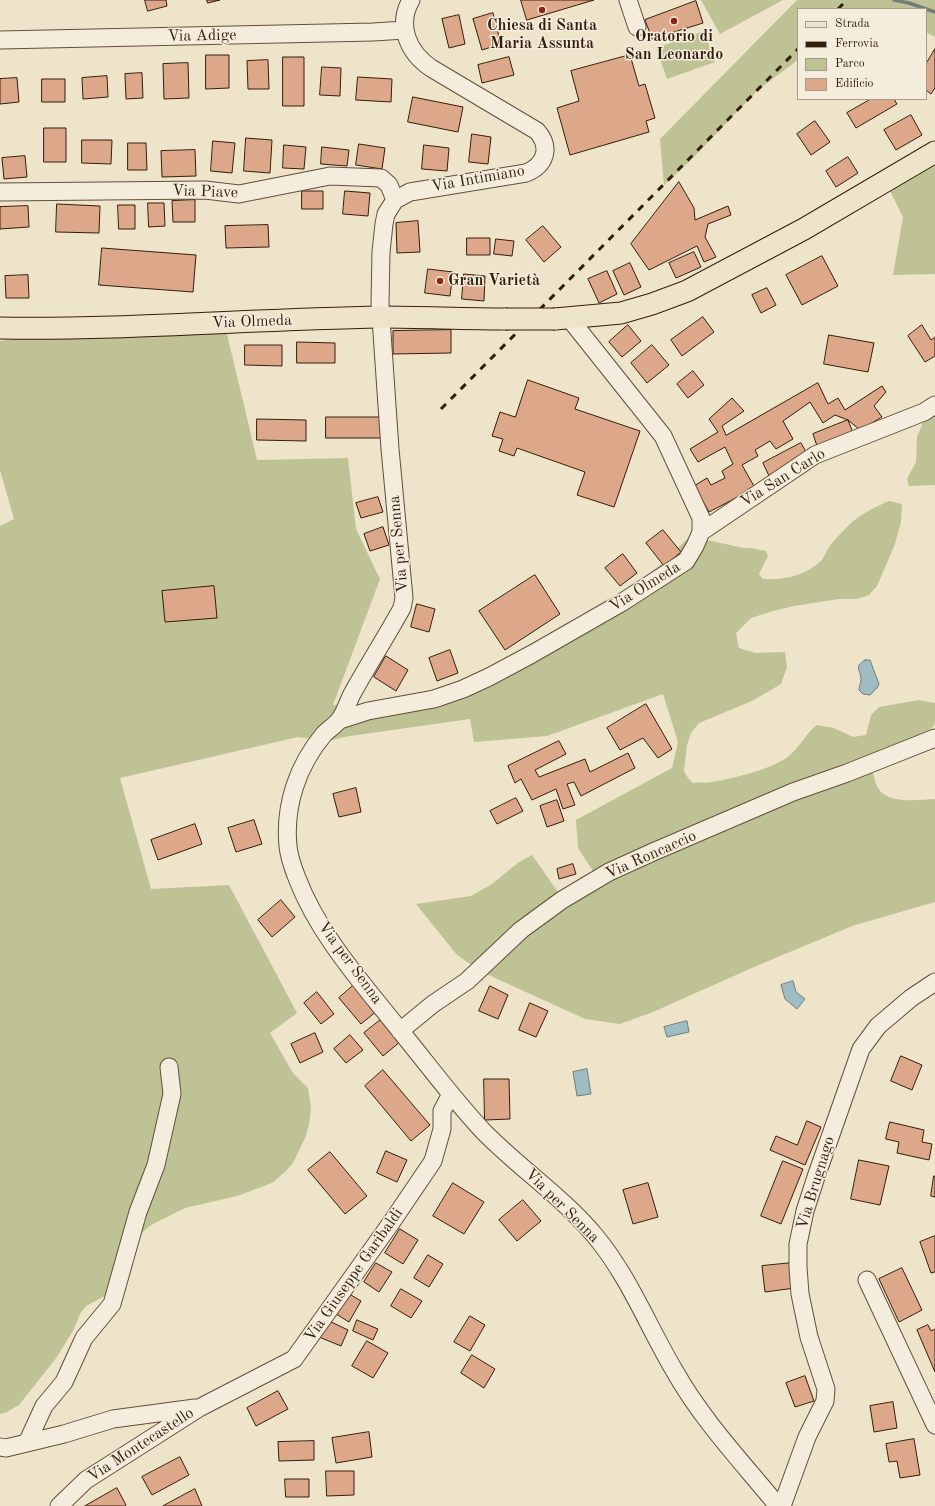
<!DOCTYPE html>
<html>
<head>
<meta charset="utf-8">
<style>
  body { margin:0 }
  #map { position:relative; width:935px; height:1506px; overflow:hidden; background:#eee4ca; font-family:"Old Standard TT",serif }
  canvas { display:block }
  .legend { position:absolute; left:797px; top:8px; width:130px; height:92px; box-sizing:border-box; background:#f4eddd; border:1px solid #a79a89; margin:0; padding:5px 7px; list-style:none; font-size:12px; color:#341d0b }
  .legend li { display:flex; align-items:center; gap:8px; height:20px }
  .legend b { width:20px; border:1px solid #a79a89 }
</style>
</head>
<body>
<div id="map">
<canvas width="935" height="1506"></canvas>
<ul class="legend">
<li><b style="height:5px;background:#eee4ca"></b>Strada</li>
<li><b style="height:5px;background:#341d0b"></b>Ferrovia</li>
<li><b style="height:11px;background:#bec294"></b>Parco</li>
<li><b style="height:11px;background:#dca889"></b>Edificio</li>
</ul>
</div>
<script>
const ctx = document.querySelector('canvas').getContext('2d');
ctx.lineJoin = 'round';
function fillPath(path, color) { ctx.fillStyle = color; ctx.fill(path, 'evenodd'); }
function strokePath(path, color, width, dash) { ctx.strokeStyle = color; ctx.lineWidth = width; ctx.lineCap = dash ? 'butt' : 'round'; ctx.setLineDash(dash || []); ctx.stroke(path); }
function label(font, color, halo, rows, align = 'center') {
  ctx.font = font + ' "Old Standard TT",serif'; ctx.lineWidth = 3; ctx.setLineDash([]); ctx.textBaseline = 'middle'; ctx.strokeStyle = halo; ctx.fillStyle = color; for (const [text, x, y, turn = 0] of rows) {
    ctx.save(); ctx.translate(x, y); ctx.rotate((+turn || 0) * Math.PI / 180); ctx.textAlign = isNaN(turn) ? turn : align; if (halo) ctx.strokeText(text, 0, 0); ctx.fillText(text, 0, 0); ctx.restore();
  }
}
fillPath(new Path2D(`
  M701,0H783L720,34Z
  M797,0H935V37L926,32V9H798V60L759,89L690,161L664,185L660,139Z
  M704,31L715,62L667,79L656,48Z
  M935,159V274L893,275L903,217L887,185Z
  M226,330L257,460L348,458L356,529L380,579L333,705L368,706L435,691L470,676L516,654L615,599L664,562L690,536L743,548H751L766,551L768,556L759,574L763,579C784,580 806,576 822,560C825,556 826,551 829,547C835,539 843,531 850,524C861,514 875,507 889,501L902,504L901,522L895,544L877,586L869,595L857,599H839L794,606L773,611L751,618L736,633L739,648L755,653L785,652L787,667L781,684L752,701L699,723L691,733L687,745L684,771L688,778L693,783C699,782 706,783 712,782C732,779 776,768 790,755C801,746 805,734 817,725L834,728L853,737L866,735L871,715L879,707L919,700L935,703C935,709 935,716 935,722C931,740 888,758 872,767C873,775 876,788 882,793C894,803 921,800 935,799V902L852,926L754,967L653,1012L620,1024L585,1019L482,972L457,955L416,904L471,896L492,884L519,862L532,855L558,892L596,876L578,848L576,820L672,768L678,742L663,694L547,736L474,742L470,719L350,736L327,741L298,737L120,778L151,889L229,885L297,1013L270,1033L293,1073L308,1088L311,1108L309,1125L305,1138L293,1163L285,1172L272,1183L237,1196L185,1208L151,1225L138,1236L113,1289L103,1297L86,1306L80,1314L74,1329L57,1357L19,1405L7,1412L0,1414V526L14,519L0,470V341L26,337H152V332Z
  M935,414V485L909,486L907,479L916,462L917,437L924,420Z`), '#bec294');
const water = new Path2D(`
  M865,660H870L879,684L877,688L870,695L863,694L859,690C859,686 861,683 861,680C861,670 853,667 865,660Z
  M793,981L796,992L805,999L797,1009L785,999L781,985Z
  M687,1021L689,1032L667,1037L664,1027Z
  M587,1069L591,1094L577,1096L573,1072Z`);
fillPath(water, '#9ebcc1');
strokePath(water, '#747c78', 1);
strokePath(new Path2D(`
  M894,0L909,3L935,12`), '#747c78', 3.5);
const building = new Path2D(`
  M145,0H166L167,6L148,11Z
  M207,0H220L208,3Z
  M521,0H594L527,20Z
  M696,1L703,23L652,39L645,20Z
  M493,13L501,44L482,50L473,19Z
  M459,15L465,44L449,48L442,19Z
  M935,49V88L931,94L926,90V64Z
  M206,55H229V88L206,89Z
  M630,55L639,86L645,84L655,118L646,121L649,132L570,155L557,108L579,101L571,71Z
  M283,57H304V106H283Z
  M509,57L514,75L482,83L478,65Z
  M268,60L269,89H248L247,61Z
  M188,63L189,98L164,99L163,64Z
  M322,67L341,68L340,96L320,95Z
  M142,73L143,98L126,99L125,74Z
  M107,76L108,97L83,99L82,78Z
  M358,77L392,79L391,102L356,100Z
  M17,78L19,102L0,104V79Z
  M42,79H65V102H42Z
  M413,97L463,107L458,132L408,122Z
  M871,99H894L897,104L856,128L847,113Z
  M911,115L922,135L896,150L884,130Z
  M815,121L830,142L811,155L797,134Z
  M44,128H66V162H44Z
  M472,134L491,137L488,164L469,162Z
  M246,138L272,140L270,173L244,171Z
  M82,140H112L111,164L82,163Z
  M213,141L235,143L232,173L211,171Z
  M128,143H146L147,170H128Z
  M359,144L385,148L382,169L356,165Z
  M284,145L306,147L304,169L283,168Z
  M424,145L449,148L447,171L422,169Z
  M322,147L349,150L347,166L321,164Z
  M195,150L196,176L162,177L161,151Z
  M25,156L27,177L4,179L2,158Z
  M848,157L858,173L836,187L826,171Z
  M679,182L694,208L695,220L728,206L731,215L708,224L705,237L716,257L704,262L697,246L649,270L631,244Z
  M302,191H323V209H302Z
  M345,191L370,193L368,216L343,214Z
  M195,200V222H173L172,201Z
  M148,203H164L165,226L149,227Z
  M57,204L100,206L99,233L56,232Z
  M118,205H135V229H119Z
  M28,206L29,227L0,229V207Z
  M418,221L420,252L397,253L396,223Z
  M268,225L269,247L226,248L225,226Z
  M543,226L561,247L544,262L526,240Z
  M467,238H490V255H467Z
  M496,239L514,241L512,256L494,254Z
  M102,248L196,255L193,292L99,285Z
  M694,252L701,267L676,278L669,263Z
  M822,256L838,286L802,305L786,275Z
  M630,263L641,287L624,295L613,271Z
  M428,269L453,272L450,296L425,293Z
  M607,271L617,294L599,303L588,279Z
  M464,274L485,276L484,301L462,299Z
  M28,275L29,298H6L5,276Z
  M767,288L776,305L761,313L752,295Z
  M703,317L714,332L682,356L671,340Z
  M628,325L641,341L622,357L609,342Z
  M922,325L931,340L935,337V356L925,362L908,336Z
  M451,330V353L393,354V331Z
  M829,335L874,343L868,372L824,364Z
  M297,342L335,343V363H297Z
  M245,345H282V366L245,365Z
  M652,345L669,365L647,383L631,363Z
  M693,371L704,385L688,398L677,384Z
  M528,380L579,398L575,409L640,431L614,507L577,495L585,472L517,448L514,456L499,451L503,439L492,436L500,412L515,417Z
  M818,383L828,404L838,398L845,410L882,386L886,392L874,406L882,417L860,430L848,420L835,415L823,423L810,402L783,421L793,439L776,449L770,441L755,450L758,456L742,465L755,488L709,512L694,486L707,478L711,485L725,478L722,471L733,464L725,447L698,462L690,449L718,432L709,419L732,398L744,411L722,426L726,435Z
  M326,417H383V438H326Z
  M257,419L306,420V441L257,440Z
  M848,420L853,433L817,446L813,434Z
  M801,443L809,457L770,478L763,463Z
  M378,497L383,512L361,518L356,503Z
  M383,527L389,545L370,551L364,534Z
  M663,530L681,552L664,566L646,543Z
  M623,554L637,573L620,586L605,568Z
  M535,575L560,614L505,650L479,611Z
  M214,586L217,618L165,622L162,591Z
  M417,604L435,609L429,632L411,627Z
  M450,650L458,673L437,681L429,658Z
  M386,656L408,670L396,691L374,677Z
  M646,704L672,749L658,758L643,738L620,750L607,728Z
  M559,741L566,754L535,770L539,777L585,759L590,772L628,753L635,768L581,796L574,782L567,784L575,805L563,809L556,789L532,800L521,779L515,783L508,766Z
  M356,788L361,812L339,817L333,794Z
  M516,798L523,811L497,824L490,811Z
  M557,800L564,821L547,827L540,806Z
  M254,820L262,844L236,852L228,828Z
  M195,824L202,844L158,860L151,840Z
  M573,864L576,874L559,879L557,869Z
  M281,900L295,917L272,937L258,920Z
  M355,984L378,1010L361,1024L339,998Z
  M490,986L508,995L498,1019L479,1011Z
  M317,992L334,1014L321,1024L304,1003Z
  M530,1003L548,1011L536,1037L519,1030Z
  M383,1018L401,1041L383,1056L364,1033Z
  M315,1033L323,1052L300,1063L291,1044Z
  M350,1035L363,1050L346,1063L334,1049Z
  M901,1056L922,1065L912,1090L891,1081Z
  M383,1070L430,1125L411,1141L365,1086Z
  M484,1079H509L510,1119L485,1120Z
  M807,1121L821,1127L805,1165L770,1150L776,1136L797,1145Z
  M890,1122L924,1130L922,1142L932,1144L929,1160L897,1153L899,1142L886,1139Z
  M386,1151L407,1160L397,1182L377,1173Z
  M330,1152L367,1196L345,1214L308,1170Z
  M859,1160L889,1166L880,1205L851,1199Z
  M783,1161L803,1169L781,1224L761,1216Z
  M934,1176H935V1197L931,1196Z
  M453,1183L484,1202L464,1234L433,1216Z
  M648,1183L658,1217L633,1224L623,1190Z
  M523,1200L541,1221L517,1241L499,1220Z
  M400,1229L418,1240L403,1264L385,1253Z
  M935,1236V1272L931,1273L920,1242Z
  M428,1255L443,1264L429,1287L414,1278Z
  M376,1263L392,1272L379,1292L364,1282Z
  M792,1263L795,1288L765,1292L762,1266Z
  M902,1268L922,1310L899,1322L879,1279Z
  M401,1289L422,1301L411,1318L391,1306Z
  M346,1292L361,1301L349,1322L333,1312Z
  M470,1316L485,1325L470,1351L454,1342Z
  M327,1320L348,1330L341,1346L319,1337Z
  M357,1320L378,1329L373,1340L353,1331Z
  M928,1325L931,1331L935,1329V1372L917,1330Z
  M367,1341L388,1353L373,1378L352,1366Z
  M472,1355L495,1369L484,1388L461,1373Z
  M805,1376L814,1401L795,1407L786,1383Z
  M278,1391L288,1409L256,1426L247,1408Z
  M893,1402L897,1428L874,1432L870,1406Z
  M369,1432L372,1457L336,1463L332,1438Z
  M914,1439L920,1475L900,1478L897,1461L889,1462L886,1444Z
  M314,1441V1460L279,1461L278,1442Z
  M180,1457L189,1475L152,1495L142,1477Z
  M326,1471H354V1495L327,1496Z
  M285,1479H309V1497H286Z
  M117,1488L126,1505L125,1506H85Z
  M195,1489L202,1506H163Z`);
fillPath(building, '#dca889');
strokePath(building, '#341d0b', 1);
const minor = new Path2D(`
  M411,0C396,26 409,53 431,68L537,131C551,147 546,165 526,173L410,192L395,200L386,214L384,224L381,252L380,304L390,449L404,598L402,608C386,637 368,665 352,694C348,702 345,712 340,719C336,725 329,729 324,734C298,765 284,805 288,846C289,857 293,868 297,878C319,936 364,985 402,1033C429,1066 454,1100 483,1131C519,1168 563,1197 596,1237C629,1277 648,1326 674,1370C702,1420 742,1462 778,1506
  M628,0L637,27
  M0,40L373,32L405,30
  M0,192L205,190L239,194L330,176L381,178L389,185L395,200
  M701,532L815,455L924,412L935,405
  M340,720L368,711L434,699L463,689L489,677L532,654L621,603L686,561L695,546L701,532V518L663,436L569,318
  M400,1031L433,1004L467,981L521,930L562,900L609,872L653,852L793,792L847,773L935,738
  M867,1280L935,1425
  M27,1443L44,1406L64,1382L84,1338L112,1304L138,1212L156,1165L172,1094L169,1067
  M0,1447L6,1448L64,1434L113,1419L195,1408
  M59,1506L86,1480L199,1408L294,1359L391,1223L433,1161L442,1129V1111L451,1094
  M782,1506L807,1437L825,1401L826,1389L809,1337L800,1294L798,1267V1244L805,1211L816,1177L861,1049L878,1026L911,998L935,982`);
const major = new Path2D(`
  M555,319L621,313L652,304L687,291L804,229L935,152
  M0,328C127,330 254,319 381,317C422,317 463,319 505,319`);
strokePath(minor, '#624f3b', 19);
strokePath(major, '#341d0b', 23);
strokePath(minor, '#f4eddd', 17);
strokePath(major, '#eee4ca', 21);
strokePath(new Path2D(`
  M838,9L847,0
  M441,409L798,49`), '#341d0b', 3, [7, 7]);
const majorBridge = new Path2D(`
  M505,319H555`);
strokePath(majorBridge, '#341d0b', 23, []);
strokePath(majorBridge, '#eee4ca', 21);
for (const [x, y, r, color] of [
  [542,10,4,"#8f2418"],
  [674,21,4,"#8f2418"],
  [440,281,4,"#8f2418"]
]) { const dot = new Path2D(); dot.arc(x, y, r, 0, 2 * Math.PI); ctx.fillStyle = color; ctx.fill(dot); strokePath(dot, '#f4eddd', 1.5); }
label('bold 16px', '#341d0b', '#f4eddd', [
  ["Chiesa di Santa",542,26],
  ["Maria Assunta",542,44],
  ["Oratorio di",674,37],
  ["San Leonardo",674,55],
  ["Gran Varietà",448,281,"left"]
]);
label('16px', '#341d0b', '#f4eddd', [
  ["Via Adige",202,36,-1],
  ["Via Intimiano",478,179,-10],
  ["Via Piave",205,192,2],
  ["Via Olmeda",252,322,-2],
  ["Via San Carlo",783,478,-32],
  ["Via per Senna",399,544,-95],
  ["Via Olmeda",645,587,-32],
  ["Via Roncaccio",651,855,-24],
  ["Via per Senna",350,963,54],
  ["Via Brugnago",816,1183,-73],
  ["Via per Senna",562,1206,45],
  ["Via Giuseppe Garibaldi",354,1275,-55],
  ["Via Montecastello",141,1445,-33]
]);
</script>
</body>
</html>
